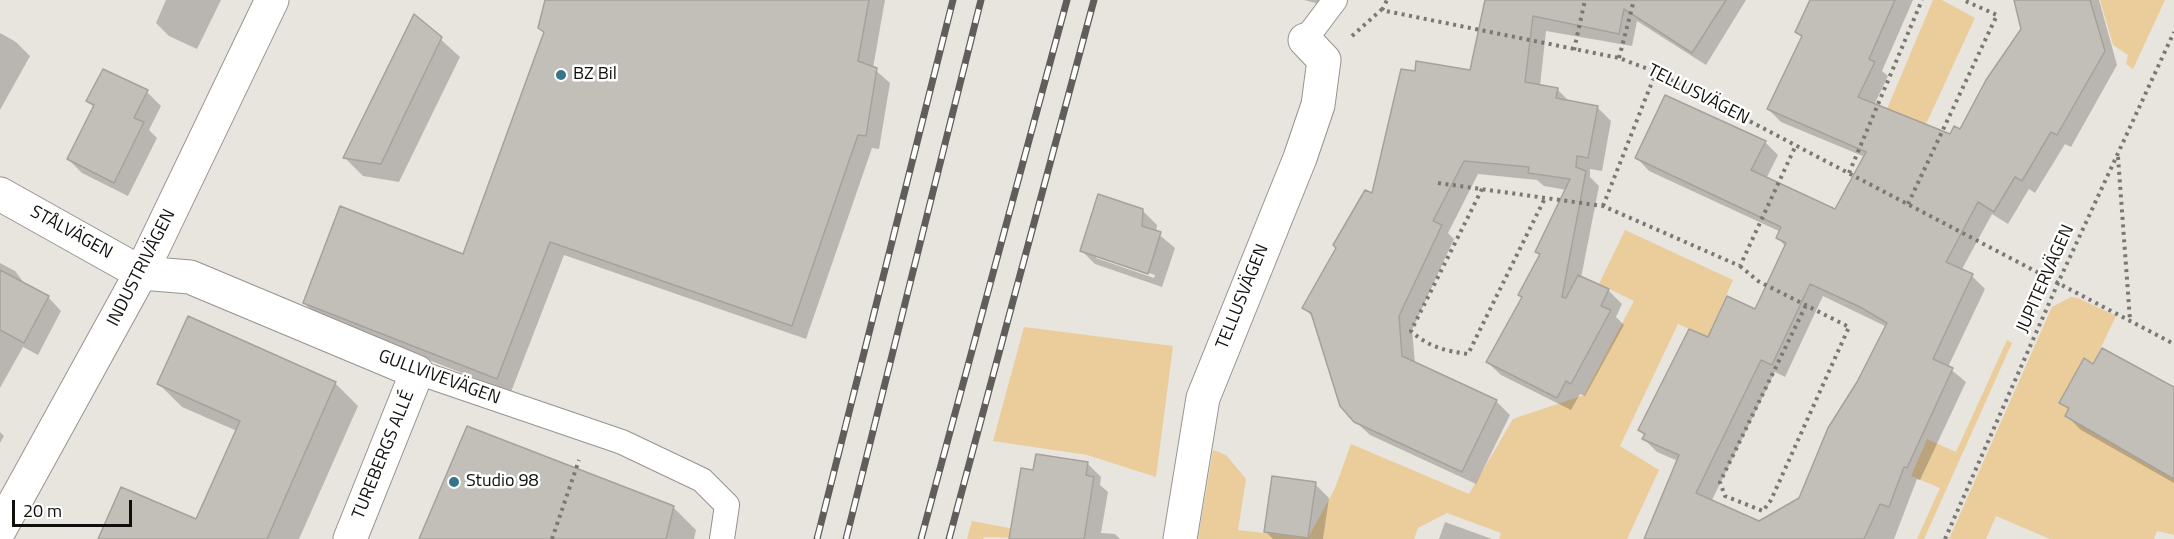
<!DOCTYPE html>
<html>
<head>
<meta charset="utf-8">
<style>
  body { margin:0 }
  #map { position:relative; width:2174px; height:539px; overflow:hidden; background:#e8e4de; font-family:"Titillium Web",sans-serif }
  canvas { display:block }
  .scale { position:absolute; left:12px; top:500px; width:120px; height:27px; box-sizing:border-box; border:3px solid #100f0c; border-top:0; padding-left:8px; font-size:18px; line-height:21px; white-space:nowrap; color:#100f0c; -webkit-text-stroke:4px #fff; paint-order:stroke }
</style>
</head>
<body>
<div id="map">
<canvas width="2174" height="539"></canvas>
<div class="scale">20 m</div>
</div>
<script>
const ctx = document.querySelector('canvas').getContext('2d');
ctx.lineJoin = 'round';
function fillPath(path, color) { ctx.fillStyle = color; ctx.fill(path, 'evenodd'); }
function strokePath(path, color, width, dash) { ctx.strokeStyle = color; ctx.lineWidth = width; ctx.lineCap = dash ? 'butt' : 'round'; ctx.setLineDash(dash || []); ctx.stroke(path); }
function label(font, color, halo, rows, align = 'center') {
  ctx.font = font + ' "Titillium Web",sans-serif'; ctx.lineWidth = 5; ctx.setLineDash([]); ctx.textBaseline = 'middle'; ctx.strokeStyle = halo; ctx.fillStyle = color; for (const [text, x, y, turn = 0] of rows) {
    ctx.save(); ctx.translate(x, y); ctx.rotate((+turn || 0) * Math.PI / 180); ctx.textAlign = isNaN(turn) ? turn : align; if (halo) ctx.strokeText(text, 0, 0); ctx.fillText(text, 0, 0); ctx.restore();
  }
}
fillPath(new Path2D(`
  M1933,0H1942L1975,18L1926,124L1887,109Z
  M2100,0H2165L2133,69L2126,64L2128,55L2113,45Z
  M1625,230L1733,280L1708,337L1678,324L1620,446L1659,470L1627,539H1499L1501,533L1447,513L1418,528L1414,539H1198L1213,450L1226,455L1246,479L1238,530L1308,538L1335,488L1351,444L1469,494L1513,419L1584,395L1634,301L1599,284Z
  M2071,297L2078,298L2116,316L2093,364L2084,359L2060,403L2069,408L2065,417L2113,443L2135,442L2129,454L2174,479V535L2157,531L2154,539H2050L1996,516L1986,539H1949L2052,307Z
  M1024,327L1173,346L1156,477L1087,455L993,441Z
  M2007,340L2012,343L1924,539H1917L1940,488L1911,476L1927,439L1956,452Z
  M972,521L1067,539L984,537L983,539H967Z`), '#eacd9b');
fillPath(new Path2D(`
  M166,0H221L197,49L169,36L156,23Z
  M547,0H885L873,68L890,83L879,149L872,148L806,339L564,255L511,392L318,317L304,303L464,256L546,33Z
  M1304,0H1337L1335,8Z
  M1486,0H1746L1706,65L1637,21L1632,46L1546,31L1540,86L1557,89L1570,102L1597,107L1611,121L1602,171L1590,169V177L1599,186L1581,278L1608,290L1622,304L1616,317L1624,325L1585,396L1580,394L1571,410L1501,375L1487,362L1523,298L1541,255L1537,251L1567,190L1544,186L1537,180L1478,174L1448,233L1454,239L1412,330L1415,363L1496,401L1510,415L1476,484L1370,435L1355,421L1314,318L1304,308L1373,196L1416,72L1471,71Z
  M1811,0H1913L1882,71L1888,76L1874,105L1950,136L1961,131L2022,29L2015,0H2099L2117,65L2071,147L2065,144L2035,193L2029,189L2008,224L1992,214L1961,271L1972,276L1985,289L1948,367L1966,382L1920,480L1917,479L1894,539H1646L1678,461L1657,452L1644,439L1646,436L1640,429L1708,339L1755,311L1786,247L1778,238L1781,232L1649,171L1636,157L1765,142L1778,155L1766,179L1836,211L1865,157L1781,122L1768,109L1803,38L1797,32ZM1823,296L1887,327L1800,499L1759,523L1711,502L1775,372L1785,377Z
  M415,16L460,57L399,182L363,176L345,158Z
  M0,33L16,42L30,56L0,110Z
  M147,92L161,106L149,130L157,138L128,196L82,173L68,159L94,107L88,101Z
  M1143,211L1157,225L1156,232L1175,248L1162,287L1095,264L1081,250ZM1096,255L1155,275L1154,278L1096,258Z
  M0,263L15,271L27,287L48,297L61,311L38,355L23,347L0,388Z
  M2093,366L2174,389V483L2081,430L2067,416L2070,411L2061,402Z
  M335,383L358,406L299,539H99L197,521L237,431L182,407L159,384Z
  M0,432L4,436L0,443Z
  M1087,463L1101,477L1100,485L1108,492L1101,533L1115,534L1120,539H1076L1034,472Z
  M1315,484L1329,498L1323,539H1273L1266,532Z
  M673,507L696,530L694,539H578Z
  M1445,522L1492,539H1439Z`), '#0003');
const building = new Path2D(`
  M545,0H869L858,61L877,68L866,136L858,135L792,326L550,242L497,379L303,303L340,206L463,254L544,32L538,28Z
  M1485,0H1726L1692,53L1624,9L1619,34L1533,16L1525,82L1558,88L1556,98L1598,106L1588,158L1577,156L1576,167L1586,171L1562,297L1566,298L1578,275L1609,289L1601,306L1611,310L1571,384L1566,381L1557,398L1486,362L1522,297L1518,295L1540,254L1535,252L1570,179L1528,173L1529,167L1464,161L1433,221L1442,225L1399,316L1402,356L1497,400L1462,472L1354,422L1340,406L1311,313L1302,308L1336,248L1333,245L1365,190L1372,193L1401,69L1415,71L1416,61L1470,70Z
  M1810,0H1895L1869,59L1875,62L1858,97L1950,134L1954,126L1960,129L1986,80L2021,29L2014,0H2090L2105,51L2057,135L2051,132L2022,181L2015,177L1994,212L1978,202L1946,262L1973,274L1933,359L1953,368L1907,468L1904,467L1889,507L1880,504L1864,539H1644L1679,455L1642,439L1645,434L1638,430L1689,329L1708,337L1727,296L1755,309L1786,243L1776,238L1781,227L1635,158L1665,95L1766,141L1751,170L1835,209L1866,152L1767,109L1802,36L1795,32ZM1810,284L1860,307L1887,323L1857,382L1828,428L1799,498L1759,521L1696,493L1761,360L1772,365Z
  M414,14L442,37L381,164L343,158Z
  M103,69L148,90L134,118L144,122L114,183L67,159L94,105L86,101Z
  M1098,194L1143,209L1142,226L1161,232L1148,274L1080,251Z
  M0,270L49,296L24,343L0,330Z
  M188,316L336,382L267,539H98L121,487L196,519L240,421L157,384Z
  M2102,348L2174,387V479L2065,416L2069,408L2059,403L2084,358L2093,364Z
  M467,426L674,506L666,539H419Z
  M1036,454L1088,462L1086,475L1094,477L1084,539H1009L1021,468L1033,470Z
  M1272,476L1316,482L1308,538L1264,532Z`);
fillPath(building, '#c2bfb8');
strokePath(building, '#a5a19b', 1.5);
const lane = new Path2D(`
  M1305,40L1335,0
  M417,372L622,442L702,480L727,505L722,539`);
const street = new Path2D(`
  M0,194L141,273L190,277L417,372L350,539
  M0,529L141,273L272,0
  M1180,539L1203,398L1300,158L1318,105L1324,60L1305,40`);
strokePath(lane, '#97938e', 26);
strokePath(street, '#97938e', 35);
strokePath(new Path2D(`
  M1382,10L1387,0
  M1352,36L1381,10L1619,58L1656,72L2174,344
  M1574,50L1585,0
  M1619,58L1634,0
  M2118,157L2130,320
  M1849,173L1922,0
  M1438,183L1603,206L1740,266L1796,145
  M1482,189L1411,331C1428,347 1446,351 1468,354L1545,198
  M1908,204L1997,15L1963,0
  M1603,206L1656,72
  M1740,266L1758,281L1849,327L1771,500L1763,511L1725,496L1720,482L1806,305
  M552,539L579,460
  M1945,539L2058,283L2174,32`), '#7a7873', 4, [3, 4.5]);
strokePath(lane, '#fff', 24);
strokePath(street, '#fff', 33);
const rail = new Path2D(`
  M817,539L953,0
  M846,539L981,0
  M921,539L1067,0
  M949,539L1094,0`);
strokePath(rail, '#605e5a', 7);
strokePath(rail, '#fff', 4.5, [14]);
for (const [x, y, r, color] of [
  [561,75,6,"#37738a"],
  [454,482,6,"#37738a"]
]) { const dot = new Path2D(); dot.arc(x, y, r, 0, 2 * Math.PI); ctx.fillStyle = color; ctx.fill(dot); strokePath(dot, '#fff', 2); }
label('18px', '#100f0c', '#fff', [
  ["BZ Bil",573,75],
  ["Studio 98",466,482]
], 'left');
label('18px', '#100f0c', '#fff', [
  ["TELLUSVÄGEN",1698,95,27],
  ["STÅLVÄGEN",71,233,29],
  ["INDUSTRIVÄGEN",142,268,-63],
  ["JUPITERVÄGEN",2046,279,-66],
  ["TELLUSVÄGEN",1243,297,-68],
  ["GULLVIVEVÄGEN",439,378,20],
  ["TUREBERGS ALLÉ",384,455,-68]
]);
</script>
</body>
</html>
